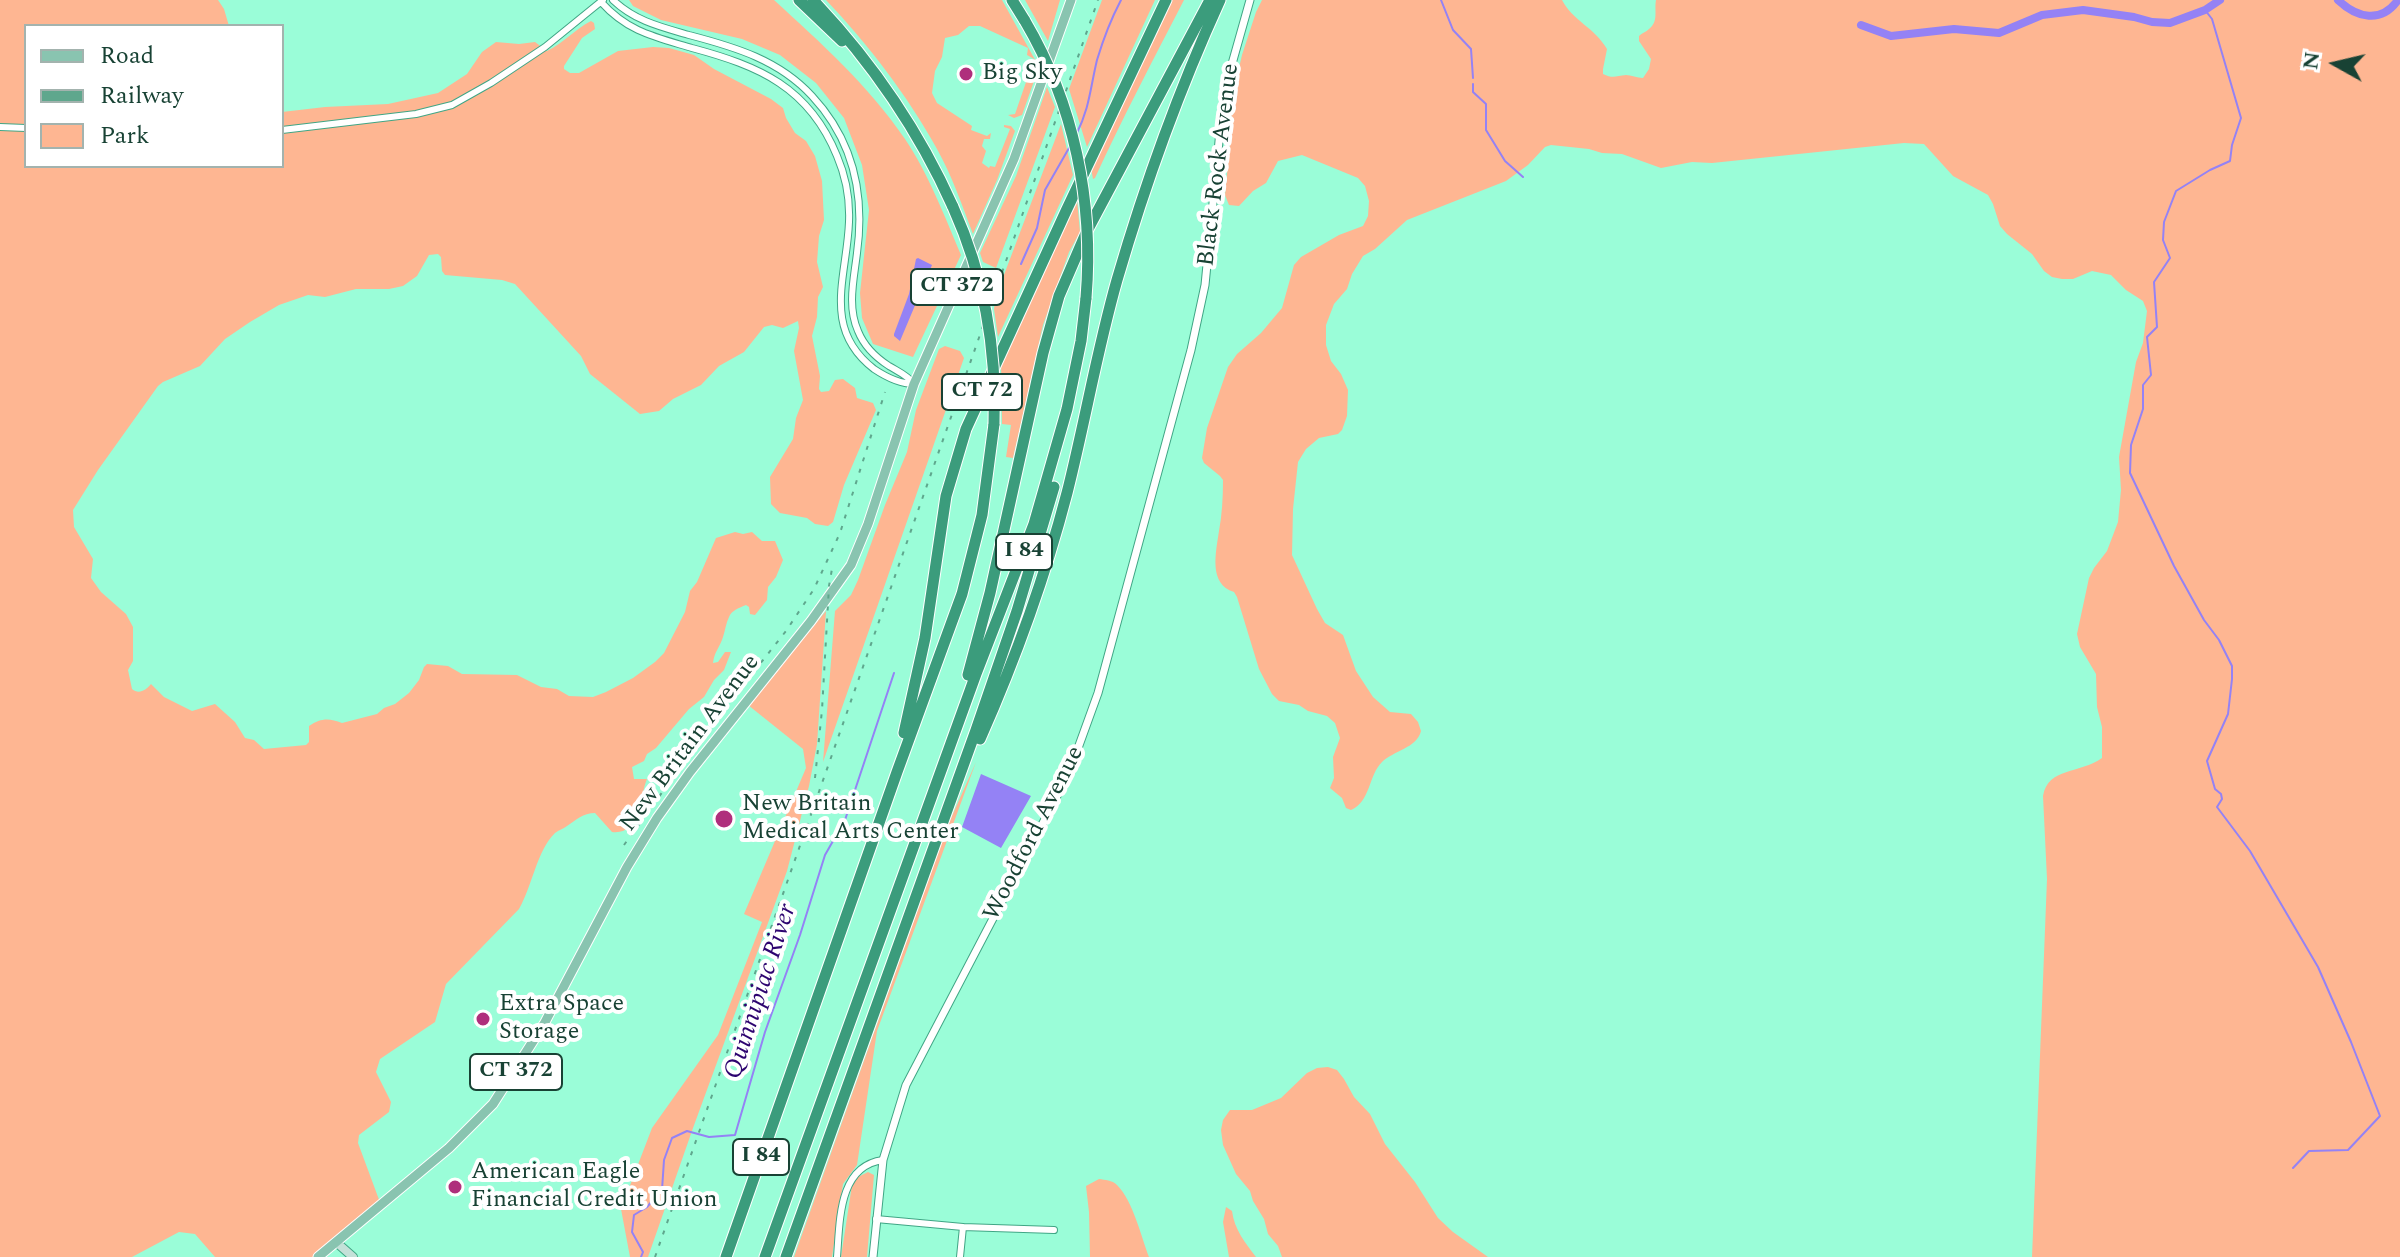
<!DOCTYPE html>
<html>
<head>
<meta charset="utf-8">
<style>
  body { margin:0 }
  #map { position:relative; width:2400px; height:1257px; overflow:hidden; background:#9afdd8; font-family:Spectral,serif }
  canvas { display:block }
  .legend { position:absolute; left:24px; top:24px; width:260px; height:144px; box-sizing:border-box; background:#fff; border:2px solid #a3b3ae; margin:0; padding:10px 14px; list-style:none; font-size:24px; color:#184234 }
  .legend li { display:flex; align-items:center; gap:16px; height:40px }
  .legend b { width:40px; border:2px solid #a3b3ae }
  .north { position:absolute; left:2296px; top:24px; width:80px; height:80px; -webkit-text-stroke:6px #fff; paint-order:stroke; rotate:278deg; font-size:22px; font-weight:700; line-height:32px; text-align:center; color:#184234 }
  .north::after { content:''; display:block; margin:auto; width:28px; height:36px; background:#184234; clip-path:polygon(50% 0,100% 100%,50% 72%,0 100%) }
</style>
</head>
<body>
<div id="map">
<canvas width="2400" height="1257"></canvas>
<ul class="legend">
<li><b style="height:10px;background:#89c4b0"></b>Road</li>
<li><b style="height:10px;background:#5fa78d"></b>Railway</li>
<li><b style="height:22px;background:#feb692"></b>Park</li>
</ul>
<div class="north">N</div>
</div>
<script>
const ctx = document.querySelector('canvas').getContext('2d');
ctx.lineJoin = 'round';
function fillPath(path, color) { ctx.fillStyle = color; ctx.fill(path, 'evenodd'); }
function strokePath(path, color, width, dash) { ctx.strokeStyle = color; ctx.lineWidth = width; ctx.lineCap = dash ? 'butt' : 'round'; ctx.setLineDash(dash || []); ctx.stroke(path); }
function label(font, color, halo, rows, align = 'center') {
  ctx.font = font + ' Spectral,serif'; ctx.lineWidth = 8; ctx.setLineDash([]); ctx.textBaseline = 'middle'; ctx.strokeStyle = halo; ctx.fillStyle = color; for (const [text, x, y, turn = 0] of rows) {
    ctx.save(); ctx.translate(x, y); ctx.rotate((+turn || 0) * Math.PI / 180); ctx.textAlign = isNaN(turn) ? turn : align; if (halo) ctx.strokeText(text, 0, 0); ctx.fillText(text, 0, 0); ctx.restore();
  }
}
fillPath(new Path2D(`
  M0,0H218L224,9L229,26H26V166H282V112L325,107L388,104L438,93L467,74L482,52L496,42L519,44L535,42L547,51C564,43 575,29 591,21L594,23L595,29L582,38L564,66V69L570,73H579L618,51L653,47L669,48L694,55L714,69L771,99L783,108L786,118L795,133L806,141L815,156L822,181L824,220L819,236L817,262L823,287L818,297L817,317L812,336L820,376L819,389L821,392L829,391L835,380L843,379L855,388L857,398L873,403L876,410L844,485L833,522L828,526L815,524L807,518L780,513L771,504L770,477L793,439L796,418L803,400L794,351L799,328L798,321L783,328L772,325L764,327L744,352L719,366L701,385L673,399L659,411L640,414L590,374L581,356L515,284L502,280L445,275L442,271L441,257L438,254L429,255L417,276L403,286L389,289H356L325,297L308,295L279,305L250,322L225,339L200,366L163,382L158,386L98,470L73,510L74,527L93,559L91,578L101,592L126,614L133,627V661L128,670L132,689C139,695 146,690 151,684L164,697L192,711L215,704L235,722L245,738L254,740L264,749L306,745L309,742V726C321,718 329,718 342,723L377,714L384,708L395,704L409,693L419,680L424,667L427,664L448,666L462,674L517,675L541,687L557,689L569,696L593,697L606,692L633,678L655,662L664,653L685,612L690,591L697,582L716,538L735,532L743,534L752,532L762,541H775L783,560L776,577L768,587L767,600L755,615L750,614L749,607L746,605C739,608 732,610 729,617C726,623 725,631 723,637C720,647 714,652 713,663L718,662L725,652H731L724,670L714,680L704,697L689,709L656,748L647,754L644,761L632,767L634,779H647C639,798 641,835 612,832L595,813C583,813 576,820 567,826C563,829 559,830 555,833C537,850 532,887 519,909L446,984L435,1022L380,1059L376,1072L391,1102L389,1112L359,1135L358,1143L381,1205L318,1257H215L195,1234L179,1232L132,1257H0Z
  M629,0H774C821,43 869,86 905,139C927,171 946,219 961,255L913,357L873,344L862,318L860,293L869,210L862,165L844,118L816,83L780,55L742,39L661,20L633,6Z
  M826,0H1002L1039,67L1022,115L1014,118L1008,115L1015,114L1034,59L1027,55L1028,48L980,26H969L958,35L945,38L942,57L935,71L932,93L937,103L972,126L971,130L987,136L991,133L990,139H984L982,146L986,151L982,163L989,168L990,166L995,167L1010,129L1004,127V125L1011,126L1015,131L997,180L973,234C962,205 952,176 937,149C908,96 867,43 826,0Z
  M1025,0H1060L1048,41Z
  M1102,0H1155L1087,147L1069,89Z
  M1172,0H1184C1154,58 1122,119 1095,178L1093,179L1091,168Z
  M1262,0H1562C1573,21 1594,27 1607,49L1603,69V74C1613,79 1616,76 1626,75C1631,75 1637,78 1643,78L1649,69L1651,59L1639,41V36C1642,33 1646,32 1649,29C1659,21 1654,11 1656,0H2400V1257H2032L2047,879L2043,796C2048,767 2080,774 2102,758V727L2097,707L2096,674L2080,647L2077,634L2089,578L2094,568L2107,551L2118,522L2121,490L2119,457L2136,362L2143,343L2147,311L2143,301L2126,290L2111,275L2092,271L2073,279H2062L2052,277L2044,271L2032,254L2007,234L2000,226L1993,204L1988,195L1953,176L1924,144L1904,143L1712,163L1692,162L1661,168L1622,154L1602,153L1589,149L1551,145L1545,147L1528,165L1506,181L1407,220L1375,249L1363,256L1352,274L1347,289L1334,304L1326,325V345L1331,361L1341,374L1348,390L1347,416L1342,430L1338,434L1319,438L1306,449L1298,462L1293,509L1292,555L1317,609L1325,623L1343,635L1356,671L1373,697L1390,712L1411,714L1418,722L1421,731C1417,748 1393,751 1382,762C1368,776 1371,801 1351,810L1346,808L1342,798L1330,788L1334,778L1333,757L1340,738L1335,723L1327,716L1308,711L1299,705L1279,701L1272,694L1259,669L1237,597L1234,592C1208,584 1216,552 1219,531C1222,515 1223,497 1223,480L1220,476L1204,463L1202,458L1207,428L1228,367L1237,354L1261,333L1282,308L1294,265L1301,257L1339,235L1363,226L1368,216L1369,201L1365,186L1358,178L1302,155L1278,161L1266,183L1253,191L1239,206L1229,205L1225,195L1232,121L1230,106L1242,55L1256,12Z
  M1047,87L1055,107L996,268L983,262L980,253L1016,176Z
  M1061,124L1073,175L998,337L994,309L996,296Z
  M1077,199L1080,232L1069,252L1043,325L1013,458L1006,457L1011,425L1002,424L1001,361L1035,293Z
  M945,346L960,351L964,358L823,762L835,611L851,595L858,580L885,505L907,452L916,410L939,349Z
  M826,611L817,744L809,786L787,871L693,1128L648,1257H630L621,1209L652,1128L718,1035L762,922L744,914L806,768L803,749L748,705Z
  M976,762L877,1031L857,1165L843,1184L832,1257H794L948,825Z
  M1328,1067L1337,1070L1344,1079L1354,1097L1370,1114L1385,1144L1415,1182L1438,1218L1453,1232L1488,1257H1282L1278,1246L1268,1234L1264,1219L1253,1201L1250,1191L1236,1174L1223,1145L1221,1130L1223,1120L1230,1110H1252L1281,1098L1307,1073L1317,1068Z
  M868,1172L874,1175L867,1257H841L852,1185L856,1178Z
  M1099,1179C1105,1180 1112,1180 1117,1185C1133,1201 1141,1236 1149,1257H1090L1089,1212L1086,1186Z
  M1226,1207L1232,1211C1234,1229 1246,1244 1256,1257H1229L1223,1222Z`), '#feb692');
fillPath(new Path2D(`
  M918,258L932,265L900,341L894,336V334L909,294L916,259Z
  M981,774L1031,796L1001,848L962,827Z`), '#9482f5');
strokePath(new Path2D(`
  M1441,0L1453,30L1471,49L1473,78
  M2205,10L2212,19L2241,118L2232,145L2230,161L2210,170L2176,191L2164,222L2163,240L2170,258L2154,282L2157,327L2147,337L2151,375L2143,385V409L2131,445L2130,473L2174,566L2204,620L2219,640L2232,666V679L2228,714L2207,761L2215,789L2221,794L2222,799L2217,807L2250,851L2318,967L2351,1042L2380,1116L2348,1150L2309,1151L2293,1168
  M1473,84V92L1486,104V130L1505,161L1523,177
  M1076,135C1090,107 1090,89 1097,60C1103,40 1111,19 1121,0
  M1021,264L1037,228L1045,190L1069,148
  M641,1257L643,1252L632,1232L634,1215L647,1207L662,1190L664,1160L672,1138L687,1131L709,1137L735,1135L765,1032L800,935L825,855L845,820L894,673`), '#9482f5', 2);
strokePath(new Path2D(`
  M2338,0C2357,18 2381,24 2398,0
  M1861,25L1891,36L1954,29L1999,33L2042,15L2083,10L2134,17L2152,22L2170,23L2205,10L2220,0`), '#9482f5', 8);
const minor = new Path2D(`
  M613,0C635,21 661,27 689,35C735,47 779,60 812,96C853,140 865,195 857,253C854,279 847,306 858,331C864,346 875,357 889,366C899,372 907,375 914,384
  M601,2C628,32 655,37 692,48C759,66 809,87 837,156C846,177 850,199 849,222C847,277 821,328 874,369C886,377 899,384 914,384
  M0,127L26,128
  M282,130L416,114L452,105L491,83L545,47L603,0
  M876,1219L963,1227L1054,1230
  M837,1257C840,1221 838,1166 883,1160
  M960,1257L963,1227`);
const tertiary = new Path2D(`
  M873,1257L883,1160L906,1085L1069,773L1098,693L1191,350L1205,285L1220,131L1228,78L1250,0`);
const secondary = new Path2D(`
  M336,1242L353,1257`);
const primary = new Path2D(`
  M318,1257L449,1148L493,1104L544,1024L627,867L657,818L690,772L811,621L851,565L868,524L914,384L1014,159L1071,0`);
const motorway = new Path2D(`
  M799,0L842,41
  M813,0C871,61 919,131 953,207
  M1012,0L1025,21
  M968,675L990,593L1043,353L1059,296L1087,231L1210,0
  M904,733L925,638L946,496L966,429L1066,211L1166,0
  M980,739C1015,660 1045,577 1067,493C1085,422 1097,350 1117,280C1145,184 1179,90 1220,0
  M726,1257L897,772L962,594L982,515L994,424
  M765,1257L976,674L1034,524L1067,409L1081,341L1086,298
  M786,1257L976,730L1017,611L1054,487`);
strokePath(minor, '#40a685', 8);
strokePath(tertiary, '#40a685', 9);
strokePath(secondary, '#40a685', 10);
strokePath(primary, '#fff', 11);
strokePath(motorway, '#fff', 13);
strokePath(minor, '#fff', 6);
strokePath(tertiary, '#fff', 7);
strokePath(secondary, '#c4e1d8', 8);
strokePath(primary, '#89c4b0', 9);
strokePath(motorway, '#3b9c7c', 11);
strokePath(new Path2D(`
  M815,778L822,710L829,586L833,563
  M624,845L703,736L786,631L814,589L840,533L885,392
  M655,1257L1098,0`), '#5fa78d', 2, [4, 8]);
const motorwayBridge = new Path2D(`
  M1025,21C1074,104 1094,202 1086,298
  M953,207C984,276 997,349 994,424`);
strokePath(motorwayBridge, '#fff', 13, []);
strokePath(motorwayBridge, '#3b9c7c', 11);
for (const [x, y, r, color] of [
  [966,74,8,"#af2f7c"],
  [724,819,10,"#af2f7c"],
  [483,1019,8,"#af2f7c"],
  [455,1187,8,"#af2f7c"]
]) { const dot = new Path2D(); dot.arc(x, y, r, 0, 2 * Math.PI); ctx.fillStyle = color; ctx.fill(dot); strokePath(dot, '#fff', 3); }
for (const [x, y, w] of [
  [957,287,92],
  [982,392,80],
  [1024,552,56],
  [516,1072,92],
  [761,1157,56]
]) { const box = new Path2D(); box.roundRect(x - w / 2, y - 18, w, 36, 6); ctx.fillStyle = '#fff'; ctx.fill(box); strokePath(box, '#184234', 2); }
label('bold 22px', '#184234', null, [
  ["CT 372",957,287],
  ["CT 72",982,392],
  ["I 84",1024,552],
  ["CT 372",516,1072],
  ["I 84",761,1157]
]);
label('24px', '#184234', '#fff', [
  ["Big Sky",982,74],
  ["New Britain",742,805],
  ["Medical Arts Center",742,833],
  ["Extra Space",499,1005],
  ["Storage",499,1033],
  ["American Eagle",471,1173],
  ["Financial Credit Union",471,1201]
], 'left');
label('24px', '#184234', '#fff', [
  ["Black Rock Avenue",1220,165,-83],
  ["New Britain Avenue",691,744,-53],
  ["Woodford Avenue",1035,834,-63]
]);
label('italic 26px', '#2d0470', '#fff', [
  ["Quinnipiac River",762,992,-72]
]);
</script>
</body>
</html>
